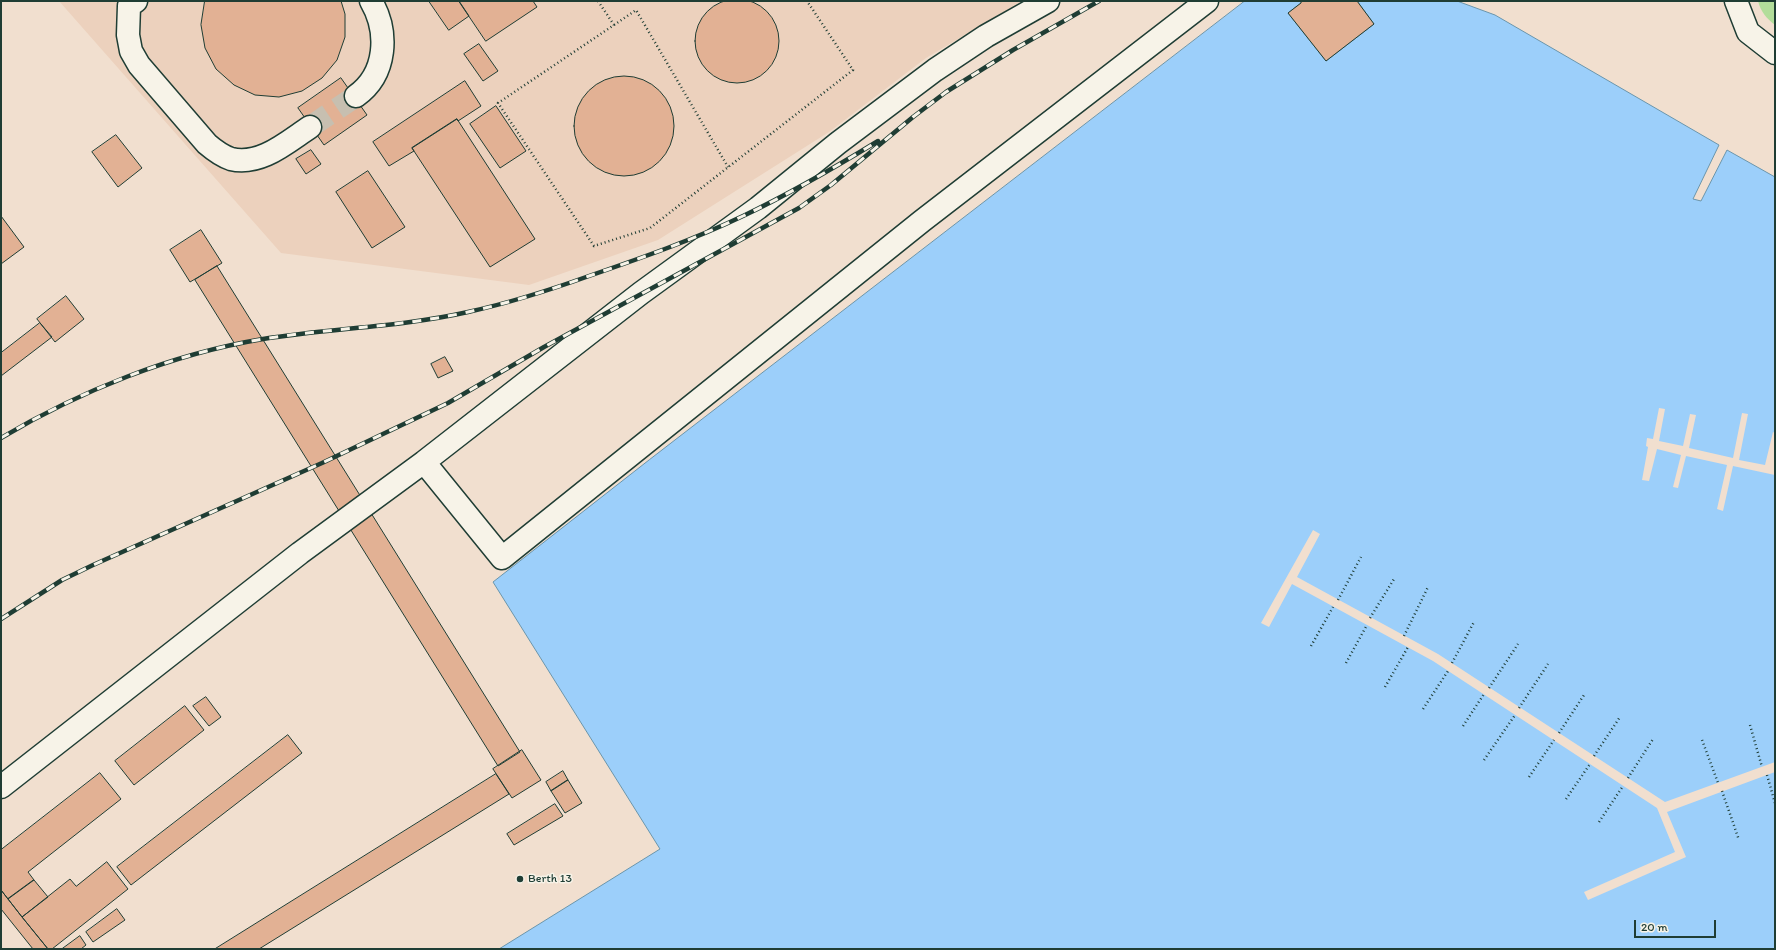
<!DOCTYPE html>
<html>
<head>
<meta charset="utf-8">
<style>
  body { margin:0 }
  #map { position:relative; width:1776px; height:950px; overflow:hidden; background:#f1dfcf; font-family:Itim,sans-serif }
  canvas { display:block }
  .frame { position:absolute; inset:0; border:2px solid #1f3d34; pointer-events:none }
  .scale { position:absolute; left:1634px; top:920px; width:82px; height:18px; box-sizing:border-box; border:2px solid #1f3d34; border-top:0; padding-left:5px; font-size:12px; line-height:14px; white-space:nowrap; color:#1f3d34; -webkit-text-stroke:3px #f7f3e8; paint-order:stroke }
</style>
</head>
<body>
<div id="map">
<canvas width="1776" height="950"></canvas>
<div class="frame"></div>
<div class="scale">20 m</div>
</div>
<script>
const ctx = document.querySelector('canvas').getContext('2d');
ctx.lineJoin = 'round';
function fillPath(path, color) { ctx.fillStyle = color; ctx.fill(path, 'evenodd'); }
function strokePath(path, color, width, dash) { ctx.strokeStyle = color; ctx.lineWidth = width; ctx.lineCap = dash ? 'butt' : 'round'; ctx.setLineDash(dash || []); ctx.stroke(path); }
function label(font, color, halo, rows, align = 'center') {
  ctx.font = font + ' Itim,sans-serif'; ctx.lineWidth = 3; ctx.setLineDash([]); ctx.textBaseline = 'middle'; ctx.strokeStyle = halo; ctx.fillStyle = color; for (const [text, x, y, turn = 0] of rows) {
    ctx.save(); ctx.translate(x, y); ctx.rotate((+turn || 0) * Math.PI / 180); ctx.textAlign = isNaN(turn) ? turn : align; if (halo) ctx.strokeText(text, 0, 0); ctx.fillText(text, 0, 0); ctx.restore();
  }
}
fillPath(new Path2D(`
  M59,1H1022L926,58L829,132L658,240L529,285L281,253Z`), '#ecd1bd');
fillPath(new Path2D(`
  M1758,1H1775V25C1766,18 1761,12 1758,1Z`), '#b2dd9a');
const water = new Path2D(`
  M1245,1H1300L1301,3L1288,13L1326,61L1374,24L1357,1H1457L1495,15L1719,145L1693,199L1701,201L1727,150L1775,177V949H499L660,849L493,582L649,460Z`);
fillPath(water, '#9ccffa');
strokePath(water, '#6a95ab', 1);
fillPath(new Path2D(`
  M1659,408L1665,409L1659,441L1683,446L1690,414L1696,415L1689,448L1733,458L1742,413L1748,414L1739,460L1765,465L1773,432L1775,433V475L1733,466L1723,511L1717,509L1727,465L1686,456L1678,488L1673,487L1681,455L1657,449L1649,481L1642,480L1648,447L1646,446L1647,438L1653,439Z
  M1313,530L1320,534L1297,577L1438,654L1665,802L1775,762V772L1667,812L1686,857L1588,900L1584,892L1675,852L1657,808L1433,661L1292,584L1269,627L1261,623Z`), '#f1dfcf');
const building = new Path2D(`
  M695 41a42 42 0 1 1 84 0a42 42 0 1 1-84 0Z
  M205,1H341L345,14V37L337,60L322,78L302,91L279,97L255,95L234,85L216,69L205,48L201,25Z
  M429,1H459L469,16L449,30Z
  M459,1H533L537,7L486,41Z
  M1300,1H1357L1374,24L1326,61L1288,13L1301,3Z
  M479,44L498,71L483,81L464,54Z
  M574 126a50 50 0 1 1 100 0a50 50 0 1 1-100 0Z
  M341,78L367,115L324,145L298,108Z
  M465,81L481,106L458,121L457,119L412,148L414,151L389,166L373,142Z
  M496,106L526,151L500,168L470,124Z
  M457,119L535,239L490,267L412,148Z
  M116,135L142,168L118,187L92,152Z
  M311,150L321,164L306,174L296,159Z
  M368,171L405,227L372,248L336,192Z
  M1,216L24,247L1,264Z
  M201,230L222,263L190,282L170,250Z
  M217,266L520,752L498,766L195,280Z
  M66,296L84,319L55,342L37,319Z
  M40,323L52,337L1,376V353Z
  M445,357L453,371L438,378L431,364Z
  M206,697L221,717L209,726L193,706Z
  M185,706L204,730L134,785L115,761Z
  M288,735L302,753L131,885L117,867Z
  M522,750L541,780L512,798L493,769Z
  M563,771L568,780L551,791L546,782Z
  M100,773L121,799L28,872L34,880L8,899L1,890V850Z
  M496,774L509,794L259,949H215Z
  M568,780L582,803L565,813L551,791Z
  M555,804L563,816L514,845L507,834Z
  M107,862L128,889L52,949H48L22,917L70,879L76,886Z
  M34,880L48,897L22,917L8,899Z
  M1,890L22,917L48,949H33L1,909Z
  M117,909L125,920L93,942L86,932Z
  M80,936L86,945L81,949H62Z`);
fillPath(building, '#e2b194');
strokePath(building, '#1f3d34', 1);
strokePath(new Path2D(`
  M310,127L356,96`), '#c7bfb0', 22, [22, 11]);
const minor = new Path2D(`
  M136,1L129,6L128,35L131,51L139,65L207,144C214,150 222,156 231,159C261,166 287,142 310,127
  M1736,1L1748,32L1775,53
  M356,96C387,74 389,32 371,1
  M424,462L502,558L922,221L1207,1
  M1,787L300,553L424,462L641,293L758,208L838,143L935,70L986,36L1048,1`);
strokePath(minor, '#1f3d34', 25);
strokePath(new Path2D(`
  M598,1L614,25L498,103L594,246L650,228L853,70L807,1
  M614,25L636,10L728,167
  M1338,600L1361,557
  M1370,618L1394,579
  M1404,636L1428,587
  M1311,646L1333,607
  M1346,663L1367,625
  M1452,663L1474,622
  M1385,687L1408,647
  M1489,688L1518,644
  M1519,708L1548,664
  M1423,709L1448,671
  M1750,725L1762,767
  M1463,726L1484,694
  M1559,733L1584,695
  M1702,740L1718,783
  M1594,756L1620,717
  M1484,760L1515,715
  M1767,775L1775,803
  M1529,777L1554,740
  M1628,778L1653,739
  M1722,791L1739,840
  M1566,799L1590,764
  M1599,822L1623,786`), '#1f3d34', 2.5, [1, 3]);
strokePath(minor, '#f7f3e8', 22);
const rail = new Path2D(`
  M1,438C80,391 172,354 263,339C331,328 401,327 468,312C509,303 550,290 589,276C641,258 693,240 743,216C789,194 834,168 878,141
  M1,619L62,580L93,565L322,463L448,403L544,347L799,208L831,185L913,117L946,92L1013,50L1099,1`);
strokePath(rail, '#1f3d34', 4.5);
strokePath(rail, '#f7f3e8', 3, [9]);
for (const [x, y, r, color] of [
  [520,879,4,"#1f3d34"]
]) { const dot = new Path2D(); dot.arc(x, y, r, 0, 2 * Math.PI); ctx.fillStyle = color; ctx.fill(dot); strokePath(dot, '#f7f3e8', 1.5); }
label('12px', '#1f3d34', '#f7f3e8', [
  ["Berth 13",528,879]
], 'left');
</script>
</body>
</html>
